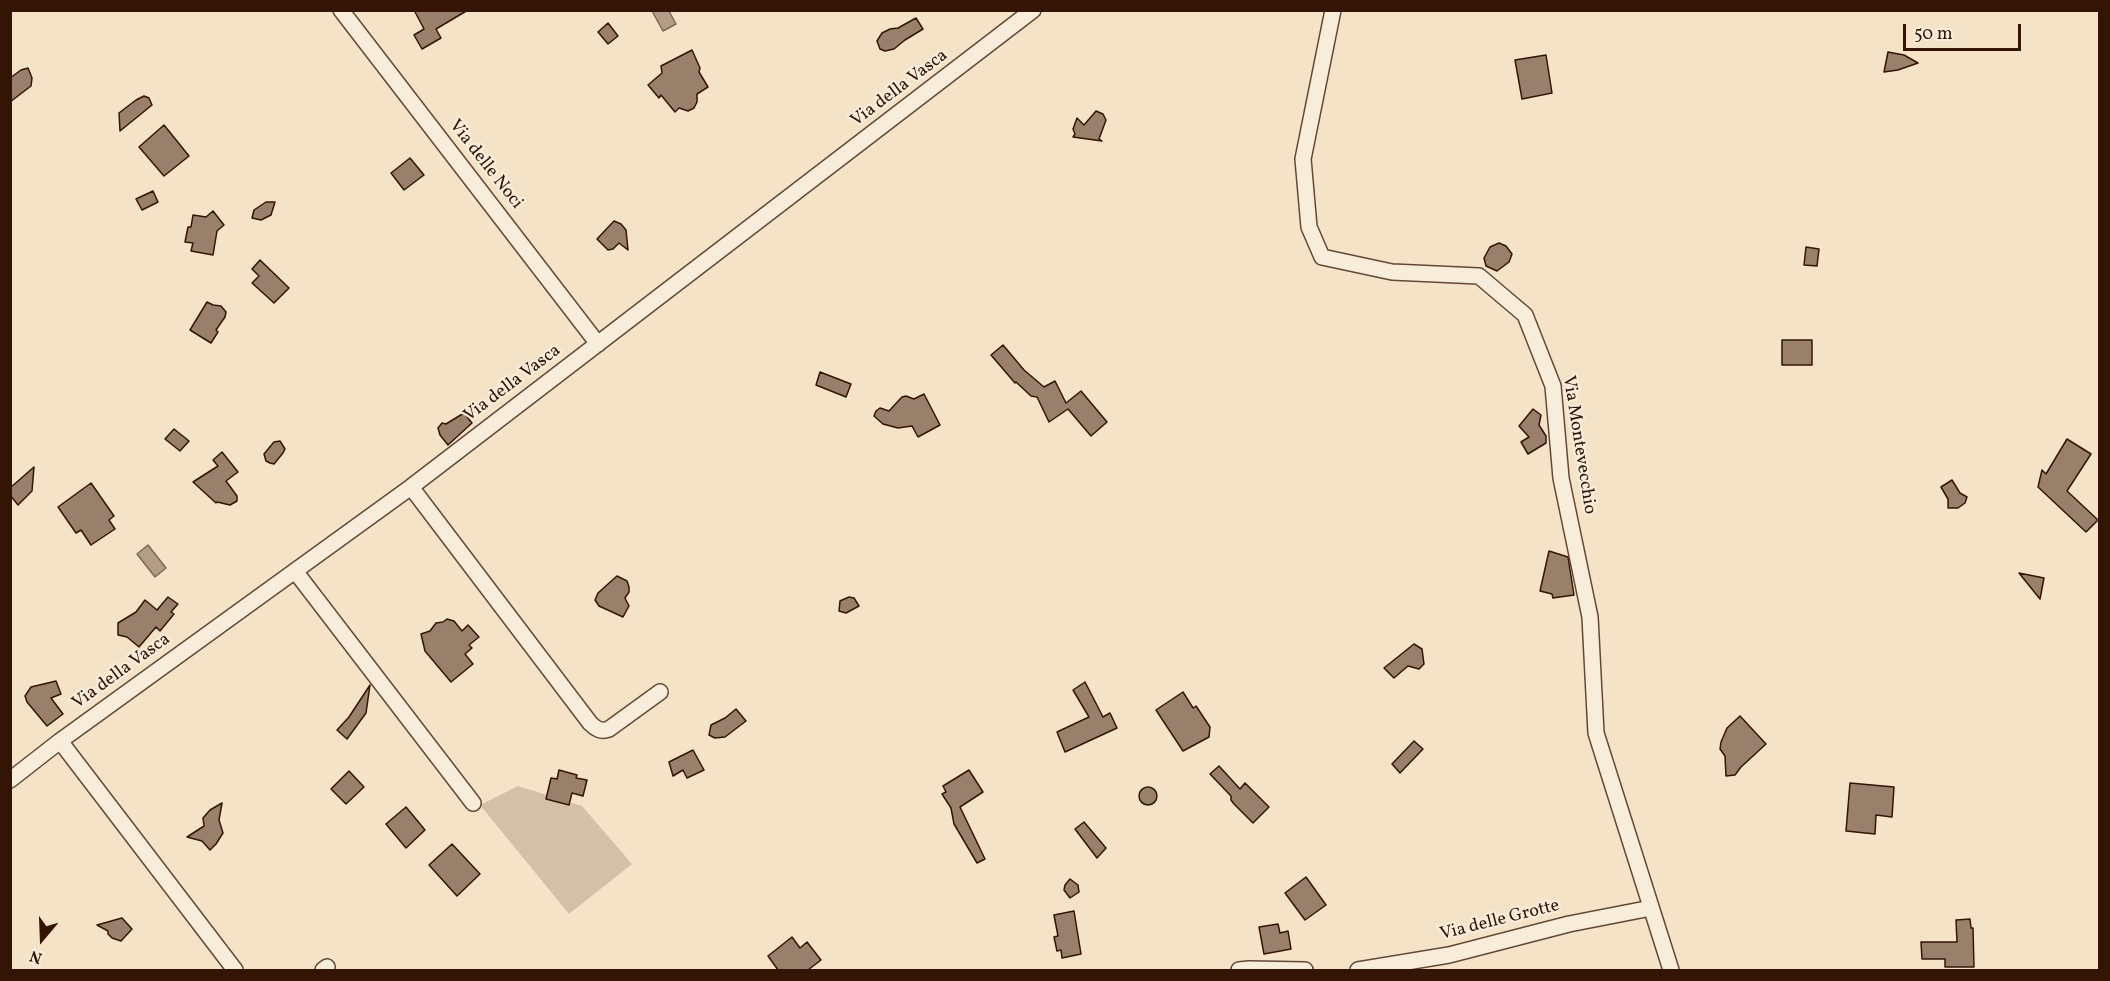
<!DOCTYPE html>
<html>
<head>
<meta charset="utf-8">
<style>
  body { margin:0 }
  #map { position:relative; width:2110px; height:981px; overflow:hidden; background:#f5e3c8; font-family:Vollkorn,serif }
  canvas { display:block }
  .frame { position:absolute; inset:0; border:12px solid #341505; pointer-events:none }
  .north { position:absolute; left:12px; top:909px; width:60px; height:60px; -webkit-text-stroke:4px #f8eddb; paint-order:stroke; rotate:199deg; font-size:16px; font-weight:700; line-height:24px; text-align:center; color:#341505 }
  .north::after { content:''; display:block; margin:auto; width:21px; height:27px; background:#341505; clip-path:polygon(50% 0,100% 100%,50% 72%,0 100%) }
  .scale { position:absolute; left:1903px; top:24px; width:118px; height:27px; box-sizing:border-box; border:3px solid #341505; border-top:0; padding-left:8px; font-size:18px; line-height:21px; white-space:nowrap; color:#341505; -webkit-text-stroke:4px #f8eddb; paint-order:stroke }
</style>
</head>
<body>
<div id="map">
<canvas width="2110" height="981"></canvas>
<div class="frame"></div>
<div class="north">N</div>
<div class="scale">50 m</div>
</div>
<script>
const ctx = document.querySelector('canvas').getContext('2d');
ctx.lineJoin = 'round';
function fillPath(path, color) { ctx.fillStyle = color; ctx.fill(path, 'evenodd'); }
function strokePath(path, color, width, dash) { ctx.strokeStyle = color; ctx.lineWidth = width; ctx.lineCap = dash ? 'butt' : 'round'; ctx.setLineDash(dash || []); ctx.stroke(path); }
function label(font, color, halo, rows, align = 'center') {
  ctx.font = font + ' Vollkorn,serif'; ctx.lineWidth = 4.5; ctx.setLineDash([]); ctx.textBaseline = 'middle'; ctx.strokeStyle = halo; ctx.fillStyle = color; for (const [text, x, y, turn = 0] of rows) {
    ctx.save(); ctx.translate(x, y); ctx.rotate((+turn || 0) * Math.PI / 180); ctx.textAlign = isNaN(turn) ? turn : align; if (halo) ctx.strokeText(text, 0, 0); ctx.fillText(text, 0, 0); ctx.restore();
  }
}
fillPath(new Path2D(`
  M518,786L582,806L632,864L569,914L480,805Z`), '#d4c0a7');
const water = new Path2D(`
  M652,11H669L676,24L663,31Z
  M148,545L166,568L155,577L137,554Z`);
fillPath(water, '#b39d86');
strokePath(water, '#806752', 1.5);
const building = new Path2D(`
  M414,10H468L436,29L441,38L422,49L414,35L424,29Z
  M916,18L923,29L905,40L894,49L885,51L880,49L877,41L882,33L890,29L898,28Z
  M608,23L618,36L608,44L598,32Z
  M692,50L700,68L699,72L708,87L697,94V102L694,108L688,111L679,108L675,112L661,95L659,98L648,85L662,73L661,66Z
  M1888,52L1904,55L1918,63L1898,70L1884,72Z
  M1546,55L1552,93L1522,99L1515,60Z
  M28,68L32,78L31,86L10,102V78L21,70Z
  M144,96L149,98L152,105L120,131L119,113L136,100Z
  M1096,111L1103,114L1106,120L1099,139L1102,141L1073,137L1075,134L1073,129L1077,118L1084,125Z
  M164,125L189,156L164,176L139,147Z
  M410,158L424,175L404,190L391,173Z
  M153,191L158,202L142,210L136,199Z
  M266,202H275L271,215L261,220L252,218L254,210Z
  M213,211L224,225L217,231L213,255L191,251L193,243L185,242L188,227H191L193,215L206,217Z
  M614,221L621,224L626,230L628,250L619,243L613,249L608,250L597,239Z
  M1499,243L1506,246L1512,254L1509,262L1497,271L1486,266L1484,258L1490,247Z
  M1806,247L1819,249L1817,266L1804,265Z
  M260,260L289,288L274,303L252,283L259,276L252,269Z
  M207,302L213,305L221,306L226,312L225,317L216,330L218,332L211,343L190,330Z
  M1782,340H1812V365H1782Z
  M1003,345L1024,370L1044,387L1055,381L1066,403L1081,391L1107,422L1091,436L1068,409L1049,422L1037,397L1031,396L1016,382L1015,383L991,355Z
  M820,372L851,384L846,397L816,385Z
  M924,394L940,425L918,437L912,426L898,428L883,424L874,416L876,411L880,408L889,411L902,397L906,396L914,399Z
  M1533,409L1541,415L1539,425L1546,436V443L1528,454L1521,442L1529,437L1519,426Z
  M464,413L472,423L448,445L440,435L438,428L442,423L446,424Z
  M174,429L189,441L180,451L165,439Z
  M2067,439L2091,454L2067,491L2098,520L2086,532L2038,487L2042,470L2046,474Z
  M280,441L285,449L283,453L274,464L270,463L266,461L264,454L274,442Z
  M222,452L238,472L226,481L237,496V501L230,505L217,502L216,503L193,482L218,466L213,460Z
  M34,467L32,491L18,505L10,495V488Z
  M1952,480L1960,493L1967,497L1965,503L1958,508H1948V499L1941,487Z
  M91,483L114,516L109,520L115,529L91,545L81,530L76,533L58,507Z
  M1549,551L1568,557L1574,595L1553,598L1552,594L1540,591Z
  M2019,573L2044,578L2040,599Z
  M617,576L627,581L629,587V592L625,598L629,606L623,617L599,606L595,600L598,593Z
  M168,597L178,604L171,612L174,614L160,631L156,627L139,647L127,637L118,635V623L136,612L145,600L157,610Z
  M849,597L854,598L859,606L846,613L839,611L840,601Z
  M447,619L454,621L462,631L468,625L479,637L469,645L472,648L465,654L473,664L451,682L425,651L421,634L430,631L436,623L443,622Z
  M1414,644L1422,649L1424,664L1419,669L1408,666L1394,678L1384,668Z
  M56,681L61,694L51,698L63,714L47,726L27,702L25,696L31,687Z
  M1085,682L1103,717L1110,713L1117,728L1065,752L1057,732L1089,717L1073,690Z
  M370,685L366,713L347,739L337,730L349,717Z
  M1183,692L1193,708L1196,706L1210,727L1209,737L1183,751L1156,710Z
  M736,709L746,721L725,737L715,738L709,735L711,725L725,718Z
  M1740,716L1766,744L1741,767L1735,775L1726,776L1725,756L1720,749L1721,742L1727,728Z
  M1414,741L1423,749L1400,773L1392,764Z
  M693,750L704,770L687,778L683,770L673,776L669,762Z
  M1219,766L1240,789L1245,783L1269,807L1253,823L1234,804L1231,800V796L1210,774Z
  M559,770L577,775L576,778L587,780L583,796L572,793L569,805L546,799L551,778L557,779Z
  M969,770L983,792L960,807L985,859L977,863L954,824L951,808L942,794L946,792L943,786Z
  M349,771L364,787L346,804L331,789Z
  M1850,783L1894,787L1892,817L1876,815L1875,834L1846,831Z
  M1139 796a9 9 0 1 1 18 0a9 9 0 1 1-18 0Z
  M222,803L219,820L223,833L216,844L210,850L202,841L187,837L204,826L203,818L210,810Z
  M406,807L425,830L406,848L386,824Z
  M1084,822L1106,848L1097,858L1075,829Z
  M452,844L480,874L457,896L429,865Z
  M1306,877L1326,905L1305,920L1285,893Z
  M1070,879L1078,885L1079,892L1070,898L1064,890L1065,885Z
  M1074,911L1081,954L1062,958L1061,950L1057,951L1054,937L1058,936L1054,915Z
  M122,918L132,929L121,941L112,938L108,934V931L97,925Z
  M1970,919L1971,928H1973L1974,967H1945V959H1922L1921,942H1957L1956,920Z
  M1278,924L1280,933L1288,931L1291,949L1264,954L1259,927Z
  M792,937L800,948L807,942L821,960L808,970H778L768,956Z`);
fillPath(building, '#98806a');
strokePath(building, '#341505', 1.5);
const minor = new Path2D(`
  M341,10L598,344
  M1333,10L1303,159L1309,227L1322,257L1392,272L1479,276L1525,315L1553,386L1561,478L1590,617L1596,733L1671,970
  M411,487L590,723C596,729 601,732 609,729L660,692
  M295,571L473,803
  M60,741L235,970
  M10,780L60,741L411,487L1033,10
  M323,970L327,967
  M1239,970L1249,969L1305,970
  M1358,970L1449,955L1569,924L1651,908`);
strokePath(minor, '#644836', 18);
strokePath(minor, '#f8eddb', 15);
label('18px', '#341505', '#f8eddb', [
  ["Via della Vasca",900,89,-37],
  ["Via delle Noci",485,165,52],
  ["Via della Vasca",513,384,-37],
  ["Via Montevecchio",1578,445,81],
  ["Via della Vasca",122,672,-36],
  ["Via delle Grotte",1500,921,-14]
]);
</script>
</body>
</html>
